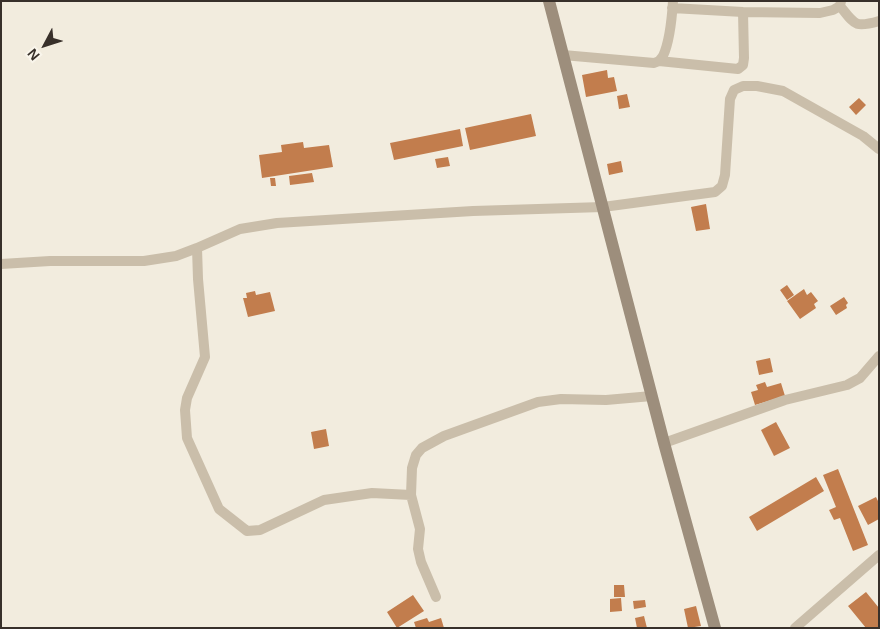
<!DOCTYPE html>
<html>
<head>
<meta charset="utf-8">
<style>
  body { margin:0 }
  #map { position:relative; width:880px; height:629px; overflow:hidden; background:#f2ecde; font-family:Arial,sans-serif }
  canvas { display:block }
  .frame { position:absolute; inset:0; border:2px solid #38302a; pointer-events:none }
  .north { position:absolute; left:20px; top:20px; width:50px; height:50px; -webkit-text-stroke:4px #f9f5eb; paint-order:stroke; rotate:230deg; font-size:14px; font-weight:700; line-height:20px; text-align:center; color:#38302a }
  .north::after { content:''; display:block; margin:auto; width:18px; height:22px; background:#38302a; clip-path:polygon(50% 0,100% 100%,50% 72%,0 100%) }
</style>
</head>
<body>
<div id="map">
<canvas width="880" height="629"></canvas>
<div class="frame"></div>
<div class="north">N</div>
</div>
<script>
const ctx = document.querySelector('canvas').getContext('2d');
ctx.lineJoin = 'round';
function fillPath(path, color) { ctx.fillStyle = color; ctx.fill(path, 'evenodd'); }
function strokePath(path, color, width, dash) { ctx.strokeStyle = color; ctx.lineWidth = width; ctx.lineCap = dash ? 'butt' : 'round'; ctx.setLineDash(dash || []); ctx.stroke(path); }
fillPath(new Path2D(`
  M607,70L608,78L614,77L617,91L586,97L582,75Z
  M627,94L630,107L619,109L617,96Z
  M859,98L866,105L856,115L849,107Z
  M531,114L536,136L470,150L465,128Z
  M460,129L463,146L394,160L390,143Z
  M303,142L304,148L329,145L333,167L262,178L259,155L282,152L281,145Z
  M448,157L450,166L437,168L435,159Z
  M621,161L623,172L609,175L607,164Z
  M312,173L314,182L290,185L289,176Z
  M270,178H275L276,186H271Z
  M706,204L710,229L696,231L691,207Z
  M787,285L794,295L787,300L780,290Z
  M804,289L807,295L811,292L818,301L814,304L816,308L800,319L787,301Z
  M255,291L256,295L270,292L275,311L248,317L243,298H247L246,293Z
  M844,297L848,303L846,305L847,308L836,315L830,306Z
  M770,358L773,372L759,375L756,361Z
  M765,382L767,387L781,383L785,396L755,405L751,392L758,390L756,385Z
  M776,422L790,448L774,456L761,430Z
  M326,429L329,446L314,449L311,432Z
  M838,469L868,545L853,551L840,518L834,520L829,510L836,507L823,475Z
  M816,477L824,491L757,531L749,517Z
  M876,497L879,503V519L868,525L858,506Z
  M614,585H624L625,597H614Z
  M866,592L879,608V628H866L848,606Z
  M413,595L424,611L397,628L387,612Z
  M621,598L622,611L610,612V599Z
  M645,600L646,607L634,609L633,601Z
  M696,606L701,626L688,628L684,609Z
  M644,616L647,628H637L635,618Z
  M427,618L429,622L441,618L444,628H416L414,622Z`), '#c27d4d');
strokePath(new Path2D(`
  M840,6C855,25 855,28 879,21
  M672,8L743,12L820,13L833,10L840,6L841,1
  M563,55L654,63C658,62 661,60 663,56C670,41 672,17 673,1
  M659,61L738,69L743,65L744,58L743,12
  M197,248L198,279L205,357L187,398L185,410L187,438L219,509L247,531L260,530L324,500L372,493L411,495
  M1,264L50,261H144L176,256L197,248L240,229L277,223L473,211L603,207L715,192L722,186L725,175L730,99L734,90L743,86H757L783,91L863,136L879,149
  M664,443L785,400L847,385L860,378L879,356
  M436,597L421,562L418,549L420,529L411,495L412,468L416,455L422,448L444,436L538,402L561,399L606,400L652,396
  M795,628L879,555`), '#cabeaa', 10);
strokePath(new Path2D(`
  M549,1L664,443L715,628`), '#9d8e7c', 12);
</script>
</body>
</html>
